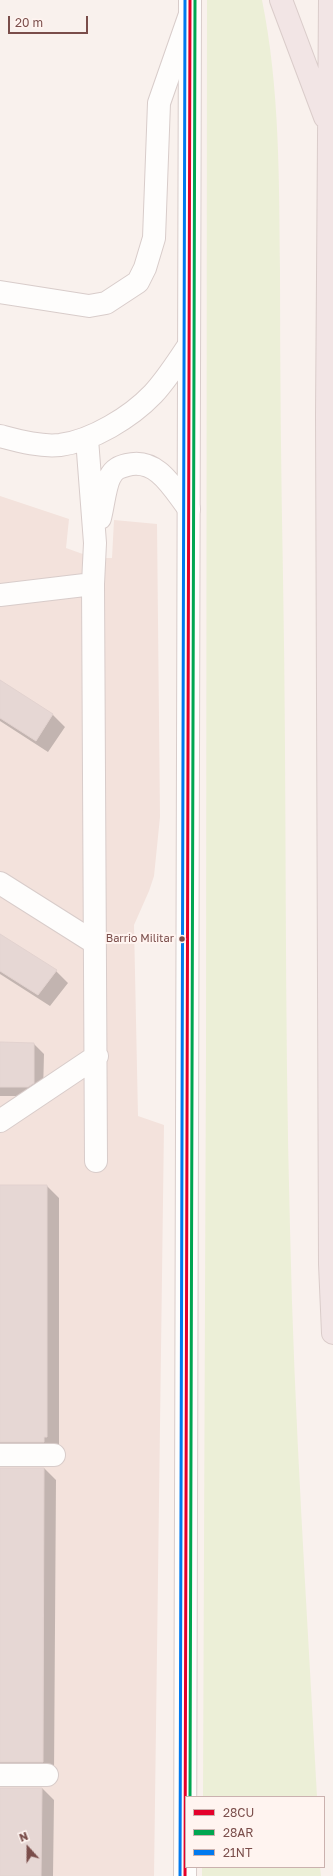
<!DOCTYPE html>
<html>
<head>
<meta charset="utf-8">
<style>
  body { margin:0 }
  #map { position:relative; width:333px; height:1876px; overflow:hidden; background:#f9f1ed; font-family:"Golos Text",sans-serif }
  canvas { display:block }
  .legend { position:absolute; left:185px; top:1796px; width:140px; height:72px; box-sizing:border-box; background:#fff4f0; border:1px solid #cab1ae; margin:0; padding:5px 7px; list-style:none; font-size:12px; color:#7a4d4a }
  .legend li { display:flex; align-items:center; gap:8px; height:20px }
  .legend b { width:20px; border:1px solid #cab1ae }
  .north { position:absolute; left:8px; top:1828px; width:40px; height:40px; -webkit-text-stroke:3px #fff4f0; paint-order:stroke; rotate:339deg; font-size:11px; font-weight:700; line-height:16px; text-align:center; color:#7a4d4a }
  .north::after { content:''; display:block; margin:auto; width:14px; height:18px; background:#7a4d4a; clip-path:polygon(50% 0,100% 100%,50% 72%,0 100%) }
  .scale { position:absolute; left:8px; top:16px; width:80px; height:18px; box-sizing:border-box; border:2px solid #7a4d4a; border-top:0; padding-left:5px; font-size:12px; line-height:14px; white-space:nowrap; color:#7a4d4a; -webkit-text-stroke:3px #fff4f0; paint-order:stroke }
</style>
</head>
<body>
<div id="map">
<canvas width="333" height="1876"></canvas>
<ul class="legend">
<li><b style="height:5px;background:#e4002b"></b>28CU</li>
<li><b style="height:5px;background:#00a651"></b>28AR</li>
<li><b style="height:5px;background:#0079ef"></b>21NT</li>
</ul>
<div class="north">N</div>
<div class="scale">20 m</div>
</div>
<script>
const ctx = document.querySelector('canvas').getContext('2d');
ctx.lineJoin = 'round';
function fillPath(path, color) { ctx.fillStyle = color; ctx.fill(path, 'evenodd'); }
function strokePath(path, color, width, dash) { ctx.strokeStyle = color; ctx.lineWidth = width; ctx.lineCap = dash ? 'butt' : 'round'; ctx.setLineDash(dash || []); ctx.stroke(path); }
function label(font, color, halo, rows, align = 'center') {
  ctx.font = font + ' "Golos Text",sans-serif'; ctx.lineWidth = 4; ctx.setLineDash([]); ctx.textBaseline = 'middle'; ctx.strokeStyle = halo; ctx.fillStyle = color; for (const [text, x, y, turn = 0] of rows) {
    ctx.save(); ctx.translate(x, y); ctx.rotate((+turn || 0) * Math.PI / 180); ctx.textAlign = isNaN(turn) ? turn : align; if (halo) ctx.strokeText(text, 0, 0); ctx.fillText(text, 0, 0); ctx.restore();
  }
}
fillPath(new Path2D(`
  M0,496L69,519L66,548L94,558H112L114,520L157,524L160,817L154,876L149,891L134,925L138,1116L164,1125L154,1876H0Z`), '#f3e2dc');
fillPath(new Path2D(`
  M207,0H262C280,89 279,180 280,270C280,373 281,475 283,577C287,794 284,1011 290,1228C294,1418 307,1607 317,1797H203L206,1050Z
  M202,1867H320L321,1876H202Z`), '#ecefd7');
fillPath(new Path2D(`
  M0,681L53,715L65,727L48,752L0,721Z
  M0,936L56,971L68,983L50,1006L0,974Z
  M0,1043L34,1044L44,1054L43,1093L38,1096H0Z
  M0,1186H47L59,1198V1448L0,1450Z
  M0,1468H44L56,1480L54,1774L0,1778Z
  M0,1788H42L54,1800L53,1876H0Z`), '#0003');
const building = new Path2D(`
  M0,680L53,714L36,741L0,718Z
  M0,934L57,970L38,995L0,971Z
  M0,1042L34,1043V1083L28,1087H0Z
  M0,1185H47V1437H44V1442H0Z
  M0,1468H44L43,1762H0Z
  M0,1788H42L41,1876H0Z`);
fillPath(building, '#e6d7d4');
strokePath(building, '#e2d2cf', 1);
const minor = new Path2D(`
  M0,292L89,306L106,303L138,282L145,268L154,238L159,103L189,17
  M0,436C19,441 40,447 60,445C92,441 131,417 153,394C167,379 178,361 189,345
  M87,439L95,543L93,584L96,1161
  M100,518C103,507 105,486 110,477C114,469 119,467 127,465C157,457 173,488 189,509
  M0,595L93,584
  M0,883L95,943
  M0,1121L97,1056
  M0,1455H54
  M0,1775H47`);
const tertiary = new Path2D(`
  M185,1876L190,0`);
const motorway = new Path2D(`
  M281,0L325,117
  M330,0L327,415L330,1264L333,1333`);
strokePath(minor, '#d8ccca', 24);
strokePath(tertiary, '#d8ccca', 24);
strokePath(motorway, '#daccca', 24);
strokePath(minor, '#fefdfc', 22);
strokePath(tertiary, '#fefdfc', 22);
strokePath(motorway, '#f2e5e5', 22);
strokePath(new Path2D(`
  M185,1876L190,0`), '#e4002b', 3);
strokePath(new Path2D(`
  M190,1797L195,0`), '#00a651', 3);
strokePath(new Path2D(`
  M180,1876L185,0`), '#0079ef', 3);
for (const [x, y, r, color] of [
  [182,939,3.5,"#7a4d4a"]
]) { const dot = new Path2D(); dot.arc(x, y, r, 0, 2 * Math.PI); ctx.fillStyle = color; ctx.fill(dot); strokePath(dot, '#fff4f0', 1.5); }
label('11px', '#7a4d4a', '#fff4f0', [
  ["Barrio Militar",174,939]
], 'right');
</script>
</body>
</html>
